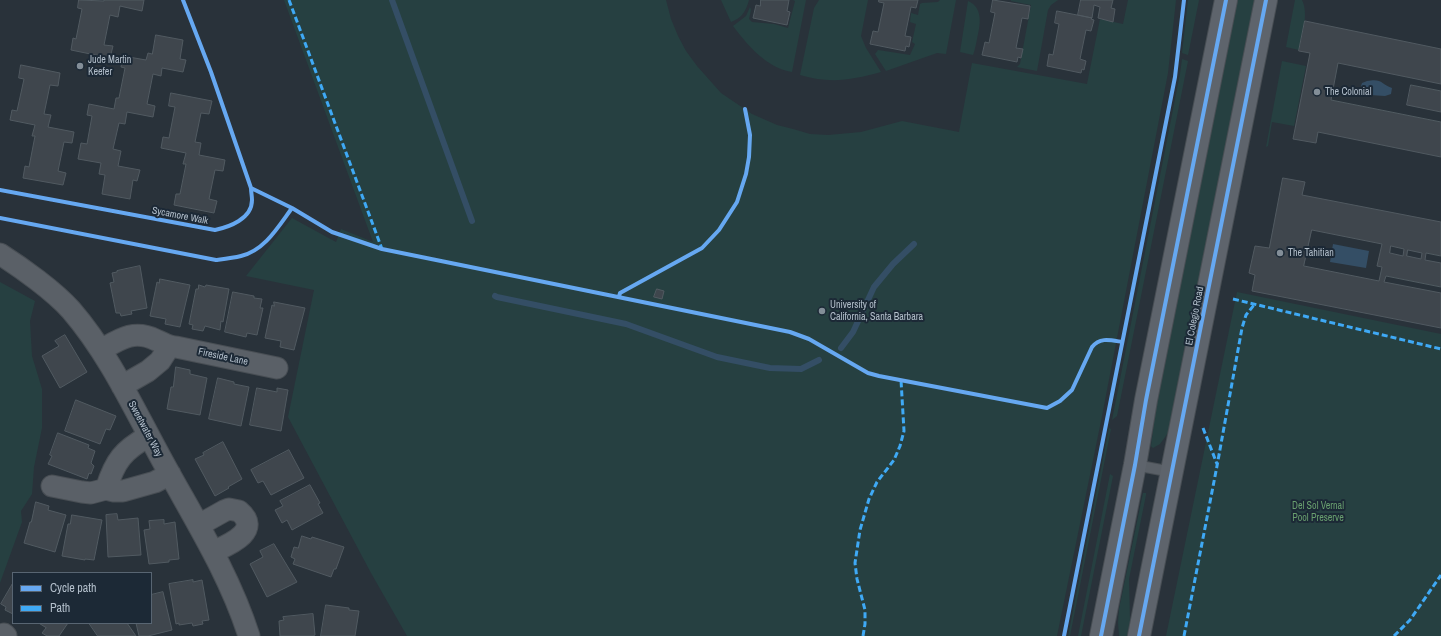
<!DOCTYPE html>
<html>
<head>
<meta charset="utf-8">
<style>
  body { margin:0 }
  #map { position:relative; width:1441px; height:636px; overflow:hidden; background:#29323a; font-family:"Archivo Narrow",sans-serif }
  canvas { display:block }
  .legend { position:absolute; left:12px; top:572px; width:140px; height:52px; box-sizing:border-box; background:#1c2936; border:1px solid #586572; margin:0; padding:5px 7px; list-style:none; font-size:12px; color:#b3bfcb }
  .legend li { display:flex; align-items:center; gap:8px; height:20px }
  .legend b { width:20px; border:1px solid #586572 }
</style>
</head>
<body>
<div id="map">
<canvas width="1441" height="636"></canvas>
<ul class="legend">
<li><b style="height:5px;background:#66a8f1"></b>Cycle path</li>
<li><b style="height:5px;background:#3fa9f5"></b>Path</li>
</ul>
</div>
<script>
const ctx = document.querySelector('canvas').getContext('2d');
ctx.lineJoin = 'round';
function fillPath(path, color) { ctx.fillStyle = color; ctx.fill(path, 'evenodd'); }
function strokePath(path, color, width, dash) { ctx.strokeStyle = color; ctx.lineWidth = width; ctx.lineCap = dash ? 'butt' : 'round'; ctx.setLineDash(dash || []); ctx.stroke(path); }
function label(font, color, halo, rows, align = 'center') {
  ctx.font = font + ' "Archivo Narrow",sans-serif'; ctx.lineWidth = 4; ctx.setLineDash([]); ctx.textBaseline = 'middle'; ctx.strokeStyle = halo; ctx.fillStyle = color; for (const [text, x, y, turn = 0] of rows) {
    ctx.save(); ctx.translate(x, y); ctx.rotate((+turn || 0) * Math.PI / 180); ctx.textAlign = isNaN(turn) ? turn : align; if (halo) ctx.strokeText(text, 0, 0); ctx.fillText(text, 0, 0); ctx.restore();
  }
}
fillPath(new Path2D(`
  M284,0H666L671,19L678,36L686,51L697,66L721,93L752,114L777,125L793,129L810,134L828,135L861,132L902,121L959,132L972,63L1087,84L1100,19L1123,24L1128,0H1176L1168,73L1101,421L1057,636H407L371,573L288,417L314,290L246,276L292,218L336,242L341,229L373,242Z
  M721,0H749C746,11 742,18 731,22Z
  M793,0H806L792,72C767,68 748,46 733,26L746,16L750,7L751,10L749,19L752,22L774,24L788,28L795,1Z
  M819,0H868L861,36L866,48L881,72C852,80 830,84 800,75L814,8Z
  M940,0H956L946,54L937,53L886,71L875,54L878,50L910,55L915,44L912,42L916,24L910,22L911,13L918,15L920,4L922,3L938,2Z
  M1011,0H1058L1051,5L1048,10L1037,71L1017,67L1020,64L1031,5L1011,1Z
  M1188,0H1199L1188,55L1182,53Z
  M1237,0H1257L1168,433L1160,444L1153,448L1151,446L1156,407Z
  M1295,0H1302C1309,14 1302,35 1299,50L1286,47Z
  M968,1C984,8 980,26 977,39C976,44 975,50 973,55L960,52Z
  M1182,59L1188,61L1117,416L1112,420L1180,74Z
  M1282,61L1306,66L1294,126L1272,122L1268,146L1266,147Z
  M0,282L35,301L30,321L32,356L42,389V428L34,467L32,494L21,511L22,522L0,583Z
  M1237,292L1441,334V636H1166Z
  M1109,428L1111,429L1070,636H1068Z
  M1110,474L1113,476L1081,636H1078Z
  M1143,493H1146V495L1129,579L1130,622L1127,636H1119L1118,622L1119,609Z`), '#264041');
fillPath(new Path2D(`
  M1367,81C1382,78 1381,84 1392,88L1391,94L1385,96L1370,95L1365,89L1361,86L1362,83Z
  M1333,244L1369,251L1366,268L1330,262Z`), '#344e65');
strokePath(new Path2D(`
  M392,0L472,221
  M495,296L497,297L626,324L717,357L770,368L801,369L819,360
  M841,348L853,332L874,287L893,264L914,244`), '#344e65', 6);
const building = new Path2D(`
  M79,0L104,1V0H144L142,11L120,6L118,17L110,15L104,45L113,46L110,58L71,50L73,38L76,39L82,9L78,8Z
  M761,0H789L787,11L790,12L787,25L753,18L756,5L760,6Z
  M879,0H918L916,8L911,7L905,36L911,37L909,47L906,46L905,51L870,44L873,31L878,32L884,3L879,2Z
  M993,0L1030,6L1028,19L1022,18L1016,48L1023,49L1021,58L1018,57L1017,62L982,55L985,42L989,43L995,13L991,12Z
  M1081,0H1113L1111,8L1115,9L1113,22L1098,18L1100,7L1094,5L1092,18L1078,15Z
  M1057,11L1092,18L1091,19L1094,20L1091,31L1086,30L1080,59L1086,61L1084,70L1082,69L1081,73L1047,66L1049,54L1053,55L1059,24L1055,23Z
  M1305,21L1441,49V84L1338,63L1331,100L1441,122V157L1318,132L1316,143L1293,139L1310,53L1299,51Z
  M156,35L183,40L180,59L186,60L183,72L162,68L161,76L153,74L147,104L155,106L153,117L127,112L125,124L119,123L113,149L121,151L118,166L140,170L137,181L133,180L130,199L102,194L105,175L99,174L101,163L78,159L81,143L87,144L92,116L87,115L89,104L114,109L116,98H119L125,68L121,67L123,56L146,60L148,53L152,54Z
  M21,65L60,73L58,86L50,85L44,114L51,115L48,127L74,132L72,143L64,142L58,171L66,173L63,185L23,178L25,166L29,167L35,136H32L35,125L10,120L12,110L17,111L24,79L19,78Z
  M1411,85L1441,91V112L1407,105Z
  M171,93L212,101L209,114L201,113L195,142L201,143L199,155L225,160L223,171L215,170L209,199L217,201L214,213L174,205L176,194H180L186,164H183L186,153L161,148L163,137L169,138L175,107L169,106Z
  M1283,178L1305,182L1302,195L1441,222V256L1426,253L1425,260L1441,263V287L1386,276L1384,282L1441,293V328L1252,291L1255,275L1249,273L1255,246L1269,248ZM1312,230L1382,244L1377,266L1382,267L1379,281L1304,266ZM1391,246L1404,249L1403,256L1390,253ZM1408,250L1422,253L1421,259L1407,256Z
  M140,266L147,308L131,311L132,314L121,316L120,313H116L110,283L114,282L112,273L117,272V271Z
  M160,279L190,285L180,327L165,324L166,319L150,316L157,282L159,283Z
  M199,285L205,287L206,285L229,289L223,322L221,321L220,330L205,326L203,331L192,329L193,325L189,324L196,289H198Z
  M657,289L664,291L662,299L654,297Z
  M233,292L254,296V298L262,299L260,308H263L257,335L247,333L246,337L225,332Z
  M274,302L305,308L294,350L280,347L281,341L265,338L272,305L274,306Z
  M65,335L87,372L60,388L42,356L59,346L55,341Z
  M176,367L190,370V374L207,378L200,415L167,409L171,387H173Z
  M218,378L234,382V384L249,387L241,426L209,419Z
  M257,388L277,392V388L288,390L281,431L250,425Z
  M76,400L116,416L110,430L106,429L100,444L65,431Z
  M58,433L89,445L88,448L95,451L91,463L94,466L91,474L89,473L87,479L48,464L52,456L50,455Z
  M223,442L242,479L228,487L229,488L215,496L195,459L204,455L203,453Z
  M289,450L304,478L271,495L263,481L258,483L251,470Z
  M310,485L320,503L318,504L323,513L292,530L287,520L282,523L275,510L283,506L280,501Z
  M36,502L49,506L48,510L66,515L55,552L24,543L30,522H31Z
  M117,514L118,520L138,518L141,555L108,557L106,515Z
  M72,515L102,520L94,560L85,559V560L62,556L68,524H70Z
  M164,520V524L175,522L179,559L169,560V562L149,564L144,530L150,529L149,521Z
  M302,536L311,539L312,537L344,547L336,569H334L331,577L293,564L295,559L291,557L294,547L298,548Z
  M274,544L297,582L267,597L250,564L263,557L260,551Z
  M193,580V582L202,580L209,620L202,621L203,624L193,626L192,623L179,625V623L176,624L169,584Z
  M13,583V614L5,610L6,607L1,604Z
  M163,592L172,630L148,636H139L136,623H151V595Z
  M326,605L349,608V610L359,611L355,636H321Z
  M313,614L315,635L313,636H280L279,621L284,620L283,617Z
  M39,623H68L59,636H47L42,633L46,628Z
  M89,623H127L136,636H98Z`);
fillPath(building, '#3f464d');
strokePath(building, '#515a61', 1);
const lane = new Path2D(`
  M1135,465L1172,472`);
const street = new Path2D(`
  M0,254C22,268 54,291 71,310C109,354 134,409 162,460C193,517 229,573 249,636
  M101,350C120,339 134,329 156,340C164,343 168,347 176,347L277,368
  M122,386L148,371L160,361L169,347
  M52,486L82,492L91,493L106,489L114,491H123L155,482L170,474
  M106,489C115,461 123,450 149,436
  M199,525L224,511L229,509L239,511C263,531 228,545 213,552
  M4,634L6,636`);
const secondary = new Path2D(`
  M1101,636L1135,465L1146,400L1226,0
  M1139,636L1266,0`);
strokePath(lane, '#484e54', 12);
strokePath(street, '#484e54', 23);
strokePath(secondary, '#484e54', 24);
strokePath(lane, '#5a6067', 10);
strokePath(street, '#5a6067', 21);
strokePath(secondary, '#5e646c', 22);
strokePath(new Path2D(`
  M289,0L382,249
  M1233,299L1441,349
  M1203,428L1217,464
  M863,636L865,624V610L857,579L855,563L860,530L869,499L877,482L894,460L900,446L904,431L901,380
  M1184,636L1217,466L1242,328L1246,315L1254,305
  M1394,636L1410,620L1441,575`), '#3fa9f5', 3, [6, 3]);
strokePath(new Path2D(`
  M251,188L292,208L332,232L382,249L790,332L809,339L868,373L879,376L1047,408L1060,401L1072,390L1092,347C1100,337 1110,340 1122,342
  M0,190L215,230C229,227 252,219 252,200C252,196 251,192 251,188L211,72L183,0
  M0,218L216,260C224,259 233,258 241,256C265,250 278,227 292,208
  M619,297L620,293L702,248L719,230L737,202L746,174L749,157L750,135L745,109
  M1064,636L1175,77L1184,0
  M1101,636L1135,465L1146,400L1226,0
  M1139,636L1266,0`), '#66a8f1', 4);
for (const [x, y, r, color] of [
  [80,66,4,"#838e98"],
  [1317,92,4,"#838e98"],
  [1280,253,4,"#838e98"],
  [822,311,4,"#838e98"]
]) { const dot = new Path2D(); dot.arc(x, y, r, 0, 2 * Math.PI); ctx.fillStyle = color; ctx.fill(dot); strokePath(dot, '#1c2936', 1.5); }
label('10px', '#b3bfcb', '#1c2936', [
  ["Jude Martin",88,60],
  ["Keefer",88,72],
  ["The Colonial",1325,92],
  ["The Tahitian",1288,253],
  ["University of",830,305],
  ["California, Santa Barbara",830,317]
], 'left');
label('10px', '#b3bfcb', '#1c2936', [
  ["Sycamore Walk",180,216,11],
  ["El Colegio Road",1195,316,-79],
  ["Fireside Lane",223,357,12],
  ["Sweetwater Way",145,429,62]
]);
label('10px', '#689e6e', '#1c2936', [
  ["Del Sol Vernal",1318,506],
  ["Pool Preserve",1318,518]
]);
</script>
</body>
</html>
